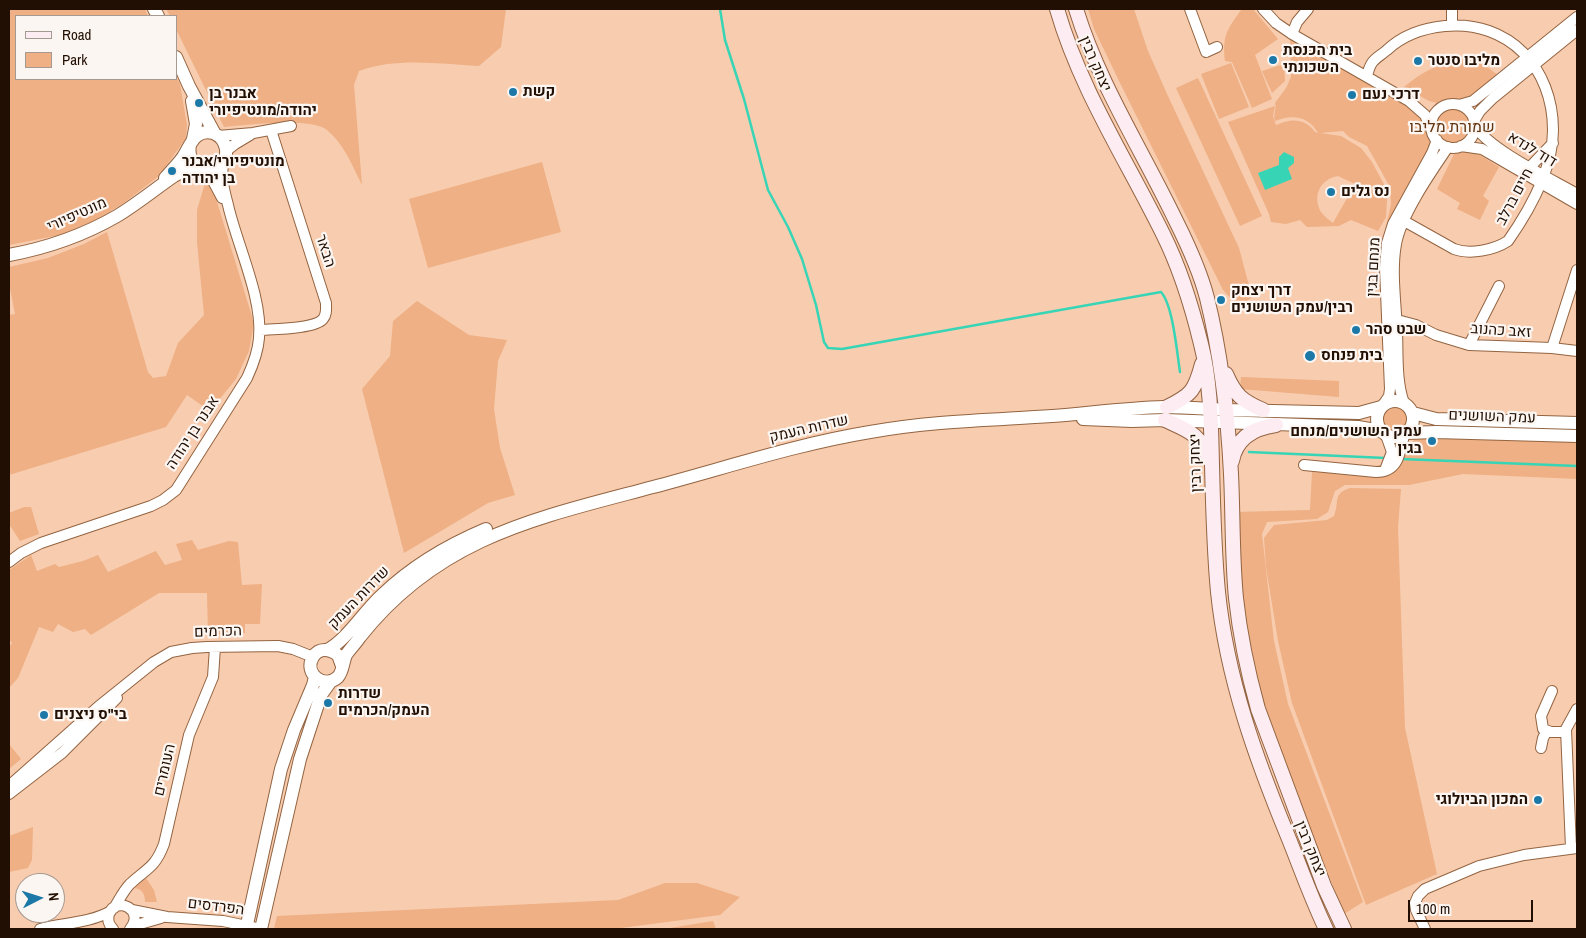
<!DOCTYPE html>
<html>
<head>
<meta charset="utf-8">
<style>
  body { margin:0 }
  #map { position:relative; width:1586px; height:938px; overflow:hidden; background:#f8ccaf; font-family:"Archivo Narrow",sans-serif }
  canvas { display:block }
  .frame { position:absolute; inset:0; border:10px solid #220f03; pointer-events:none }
  .legend { position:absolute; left:15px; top:15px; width:162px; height:65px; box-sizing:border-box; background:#fcf6f2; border:1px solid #a59a92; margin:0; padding:6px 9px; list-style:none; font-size:15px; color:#220f03 }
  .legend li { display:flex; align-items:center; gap:10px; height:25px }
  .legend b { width:25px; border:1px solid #a59a92 }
  .north { position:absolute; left:15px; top:873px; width:50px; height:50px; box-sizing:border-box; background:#fcf6f2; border:1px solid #a59a92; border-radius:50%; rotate:85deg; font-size:14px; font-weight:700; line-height:20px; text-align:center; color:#220f03 }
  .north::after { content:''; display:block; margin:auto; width:18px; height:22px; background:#1c79a7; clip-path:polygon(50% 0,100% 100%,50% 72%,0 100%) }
  .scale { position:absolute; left:1408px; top:900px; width:125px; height:22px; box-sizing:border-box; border:2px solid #220f03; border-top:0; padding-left:6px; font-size:15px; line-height:18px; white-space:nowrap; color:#220f03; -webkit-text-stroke:4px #fcf6f2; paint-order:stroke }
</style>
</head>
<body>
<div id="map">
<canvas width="1586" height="938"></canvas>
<div class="frame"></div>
<ul class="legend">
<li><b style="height:6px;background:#fdecf2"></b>Road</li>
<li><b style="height:14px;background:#eeb084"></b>Park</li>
</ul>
<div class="north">N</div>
<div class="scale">100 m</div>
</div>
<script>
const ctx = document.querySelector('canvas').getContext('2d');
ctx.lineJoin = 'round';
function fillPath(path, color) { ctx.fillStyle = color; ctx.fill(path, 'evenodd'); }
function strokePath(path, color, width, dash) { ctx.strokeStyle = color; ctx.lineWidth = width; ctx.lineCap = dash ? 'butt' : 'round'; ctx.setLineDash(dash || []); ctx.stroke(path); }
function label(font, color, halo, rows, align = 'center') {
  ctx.font = font + ' "Archivo Narrow",Heebo,sans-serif'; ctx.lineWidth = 4.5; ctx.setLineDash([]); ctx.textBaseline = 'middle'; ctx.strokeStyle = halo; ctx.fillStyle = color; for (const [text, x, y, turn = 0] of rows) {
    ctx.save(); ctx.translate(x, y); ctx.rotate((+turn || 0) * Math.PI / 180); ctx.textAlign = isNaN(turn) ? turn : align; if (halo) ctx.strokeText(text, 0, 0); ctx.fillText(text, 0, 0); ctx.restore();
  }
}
fillPath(new Path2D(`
  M9,9H145L148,16H16V79H176V76L180,84L187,125L186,138L159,176L125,202L98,219L60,235L9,245Z
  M166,9H506L501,47L479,66C440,64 396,57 359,71L354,85L362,185C352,165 344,144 327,130C311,117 245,125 224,127L176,29V16H170Z
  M1088,9H1134L1148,51L1168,96L1239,248L1252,297L1245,303L1236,304L1223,290L1120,83L1094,29Z
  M1242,9H1253L1278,39L1255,55L1272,99L1252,108L1232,62L1225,61C1222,36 1227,29 1242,9Z
  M1290,38L1412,108L1423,119L1432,142L1384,235L1391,204L1390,187L1367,146L1349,137L1343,131L1320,133L1341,136L1361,148L1372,162L1386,188L1387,200L1386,217L1378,231L1351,220L1339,226L1307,227L1300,220L1286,224L1271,222L1269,214L1228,122L1275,106L1273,116L1276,125C1291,118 1305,118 1315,132L1318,133C1309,116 1292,114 1275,121C1273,114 1277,109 1275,103L1286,88L1291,77ZM1338,176L1355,184L1333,223C1329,220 1324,216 1321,212C1312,196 1320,179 1338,176Z
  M1459,59C1477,60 1484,64 1498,75L1471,97L1463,100L1437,103L1429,101L1404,87C1424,71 1434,66 1459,59Z
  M1231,63L1249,107L1219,119L1201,74Z
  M1284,64L1285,81L1272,93L1262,71Z
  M1198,78L1262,216L1240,226L1176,88Z
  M1436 126a17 17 0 1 1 34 0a17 17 0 1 1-34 0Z
  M1466,151L1478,154L1499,167L1483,196L1489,201L1480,220L1457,209L1460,203L1437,189L1454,154Z
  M542,162L561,232L428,268L409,199Z
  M206,180L211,182L254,323L249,351L236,379L210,411L187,395L166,427L9,475V315L15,314L9,283V267L48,258L84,244L107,232L148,372L153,378L166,376L178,343L204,315L197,242V210Z
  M417,301L469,335L507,340L498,361L494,409L500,448L515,495L488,503L404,553L362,389L390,356L393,321Z
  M1241,377L1339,381V397L1240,389Z
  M1380 419a15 15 0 1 1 30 0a15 15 0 1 1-30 0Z
  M1420,436L1577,442V479L1463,474L1409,485H1345L1335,491L1328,512L1317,519L1267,522L1262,534L1274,641L1288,704L1363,902L1344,914L1265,715L1255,680L1238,577L1236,512L1310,510L1312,472L1384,476C1405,465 1400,448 1420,436Z
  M1350,488L1401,489L1398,527L1405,728L1437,874L1366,905L1292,703L1278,641L1266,567L1264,538L1274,525L1327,520L1334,516C1340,501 1332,494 1350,488Z
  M24,507H31L39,534L20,541L9,524V513Z
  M192,540L198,550L229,541L238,542L242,585L262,584L260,624H245V633L208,635L207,593H159L91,635L85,629L73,632L58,624L53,632L39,627L18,678L9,688V647L12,643L9,639V570L31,555L37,571L55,564L59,567L83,561L98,555L108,572L156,551L165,565L182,560L176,544Z
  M9,744L21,759L9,769Z
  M33,827L32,860L28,868L9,872V836Z
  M146,878L154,890L157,902H145C145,893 142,889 134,888Z
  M665,883H697L740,897L720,915L621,928L620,929H274L277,916L618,900Z
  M713,921L716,929H664Z`), '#eeb084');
fillPath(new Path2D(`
  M1284,152L1294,157V163L1288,168L1292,179L1265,190L1258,173L1279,165V157Z`), '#37d5b5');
strokePath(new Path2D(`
  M720,9L725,40L744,99L768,190L788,227L802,259L816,305L824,342L828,348L842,349L1161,292C1173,305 1177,353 1180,372
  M1249,452L1386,458
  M1401,459L1577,466`), '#37d5b5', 2.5);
const minor = new Path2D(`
  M1190,9L1206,52L1217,47
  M1263,9L1276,23L1292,34L1409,101L1425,115L1433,133
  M1452,9V25
  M1292,34L1297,22L1308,9
  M1367,76C1371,59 1375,60 1387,50C1403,35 1424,28 1445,26C1509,20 1553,68 1553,130C1553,168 1529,211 1508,241C1494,250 1470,255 1454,249L1404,221
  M1431 126a22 22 0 1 1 44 0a22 22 0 1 1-44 0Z
  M1459,105L1473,101L1577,17
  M1474,121L1480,111L1493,98L1577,30
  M1475,126C1490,150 1551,179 1577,194
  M218,136L253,133L291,126
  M1461,146L1482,149L1577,204
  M226,151L235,144L250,135
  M207,170L222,198
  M1529,173L1530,167L1553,143
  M1397,320L1416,325L1436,335L1469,345L1552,348L1577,351
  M260,330C273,329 315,329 323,319C327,314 326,309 326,303L271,130
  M1469,345L1499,286
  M1552,348L1577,270
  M1404,403C1396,381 1398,355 1397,331C1396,303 1391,272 1396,244C1401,215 1431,172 1448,147
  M1383,405L1389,396L1390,389L1385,268L1387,243L1393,224L1432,153L1437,140
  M1304,465L1376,472C1398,472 1400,454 1404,435
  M1385,470L1392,452L1386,435
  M9,562L21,553L41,543L151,506L163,500L176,490L247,378C253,365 258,352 259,338C263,298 237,245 228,205C224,190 220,176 224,160
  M1552,691L1541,716L1543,729L1551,732H1566
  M1541,748L1543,738L1547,731
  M9,786L98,707L154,662L171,652L192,648L207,647L278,646L293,649L313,657
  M9,794L62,753L117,698
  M1571,848L1566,729L1577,709
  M114,908C119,900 124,890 130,884C147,868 155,868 164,844L189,735L213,677L215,647
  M132,910L167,917L223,921L261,929
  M133,926L161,918
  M40,929C63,923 90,923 111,911
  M113,929C109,925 107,920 109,914C116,895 146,910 130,929
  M1425,929L1416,910L1415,903L1418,896L1425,889L1479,866L1524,855L1577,848`);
const tertiary = new Path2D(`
  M154,9L158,16
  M176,57L189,86L215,134
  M192,101L196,124L193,139
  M165,178C171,171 177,165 183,157C190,146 195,128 213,133C218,135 222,138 224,143C226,147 227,153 225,158C216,180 185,169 190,145
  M9,255C47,248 84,235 117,216C137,204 155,189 174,176L182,172L200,169
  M1377 419a18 18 0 1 1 36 0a18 18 0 1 1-36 0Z
  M1413,413L1436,419L1577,423
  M1083,419L1132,421L1165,420L1358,427L1381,431
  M1407,433L1436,432L1577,436
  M327,650C346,641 365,610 382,595C412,566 448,545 486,529
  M342,666L338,655C330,649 319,647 313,657C303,673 324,690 338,677C343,671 343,662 346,655C350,649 356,643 360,637C439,537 537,518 653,487C725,468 797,444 870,432C931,421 991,420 1052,416C1090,413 1127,408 1164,407C1186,407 1207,409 1229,410C1272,411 1315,412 1359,413L1381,407
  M246,929L281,769L294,730L313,685L315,677
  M261,929L300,759L321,695L331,681`);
const secondary = new Path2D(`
  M1057,9C1080,89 1126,159 1163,234C1180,268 1192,307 1201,344C1211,383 1211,425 1212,465C1213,507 1214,550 1218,592C1227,679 1256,759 1289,839C1301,869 1312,900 1326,929
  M1076,9C1099,84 1142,150 1176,221C1188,245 1200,271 1207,298C1221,355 1228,414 1231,474C1233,515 1232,557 1236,598C1240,636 1248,673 1258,709L1324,886L1344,929
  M1226,374C1235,395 1242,401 1263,410
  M1167,407C1192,395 1195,390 1202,364
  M1165,420C1189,431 1199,433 1209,459
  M1232,461C1236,438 1254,428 1276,425`);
strokePath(minor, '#936441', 12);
strokePath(tertiary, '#936441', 14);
strokePath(secondary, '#936441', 16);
strokePath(minor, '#fff', 10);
strokePath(tertiary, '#fff', 12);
strokePath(secondary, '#fdecf2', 14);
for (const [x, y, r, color] of [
  [1273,60,5,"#1c79a7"],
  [1418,61,5,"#1c79a7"],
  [513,92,5,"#1c79a7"],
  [1352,95,5,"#1c79a7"],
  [199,103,5,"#1c79a7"],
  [172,171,5,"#1c79a7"],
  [1331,192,5,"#1c79a7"],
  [1221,300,5,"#1c79a7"],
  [1356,330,5,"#1c79a7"],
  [1310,356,6,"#1c79a7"],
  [1432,441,5,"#1c79a7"],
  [328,703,5,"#1c79a7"],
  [44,715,5,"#1c79a7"],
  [1538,800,5,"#1c79a7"]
]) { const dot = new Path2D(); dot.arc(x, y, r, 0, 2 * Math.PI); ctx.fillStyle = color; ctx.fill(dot); strokePath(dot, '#fcf6f2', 2); }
label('bold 15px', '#220f03', '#fcf6f2', [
  ["בית הכנסת",1283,51],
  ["השכונתי",1283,68],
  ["מליבו סנטר",1428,61],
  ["קשת",523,92],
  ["אבנר בן",209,94],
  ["יהודה/מונטיפיורי",209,111],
  ["דרכי נעם",1362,95],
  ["מונטיפיורי/אבנר",182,162],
  ["בן יהודה",182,179],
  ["נס גלים",1341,192],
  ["דרך יצחק",1231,291],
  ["רבין/עמק השושנים",1231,308],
  ["שבט סהר",1366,330],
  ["בית פנחס",1321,356],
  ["עמק השושנים/מנחם",1422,432,"right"],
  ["בגין",1422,449,"right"],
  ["שדרות",338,694],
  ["העמק/הכרמים",338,711],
  ["בי\"ס ניצנים",54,715],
  ["המכון הביולוגי",1528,800,"right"]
], 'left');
label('15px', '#220f03', '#fcf6f2', [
  ["יצחק רבין",1095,64,67],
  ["דוד לנדא",1532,150,31],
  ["חיים ברלב",1515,197,-62],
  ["מונטיפיורי",77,215,-24],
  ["הבאר",325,251,72],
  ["מנחם בגין",1374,267,-87],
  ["זאב כהנוב",1501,331,4],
  ["עמק השושנים",1492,417,2],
  ["שדרות העמק",809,429,-13],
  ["אבנר בן יהודה",193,433,-57],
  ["יצחק רבין",1196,463,-92],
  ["שדרות העמק",359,598,-46],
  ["הכרמים",218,632,-2],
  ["העומרים",165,770,-77],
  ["יצחק רבין",1310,849,68],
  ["הפרדסים",216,907,7]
]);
label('16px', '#623613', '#fcf6f2', [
  ["שמורת מליבו",1452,128]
]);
</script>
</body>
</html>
